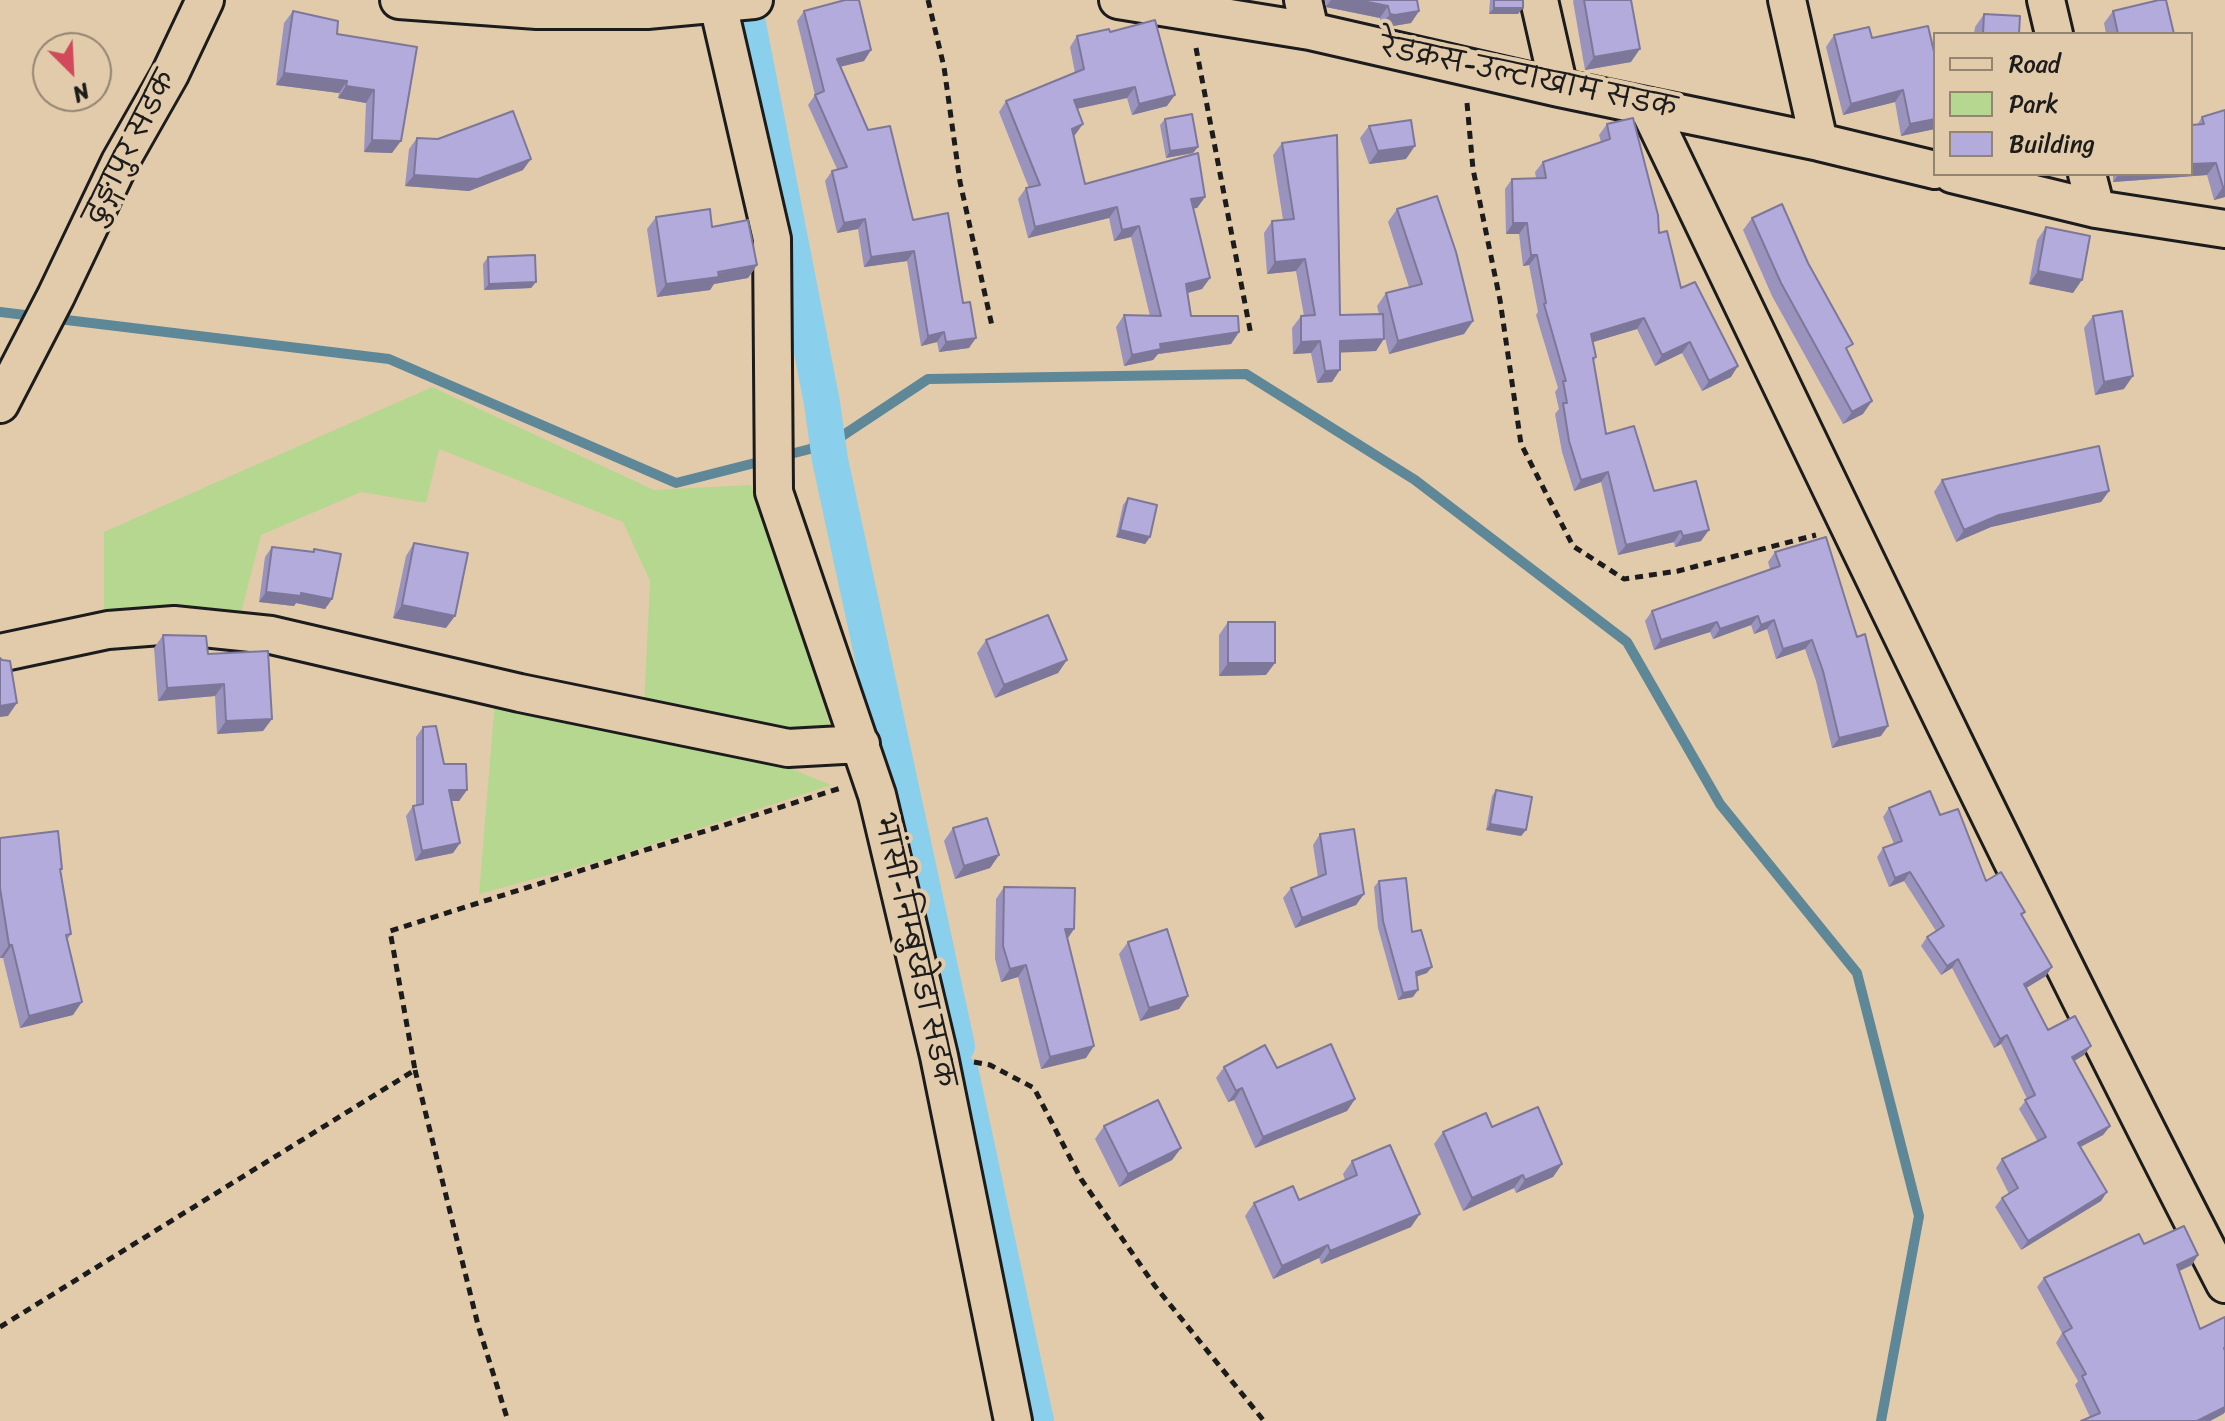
<!DOCTYPE html>
<html>
<head>
<meta charset="utf-8">
<style>
  body { margin:0 }
  #map { position:relative; width:2225px; height:1421px; overflow:hidden; background:#e2cbab; font-family:Sriracha,sans-serif }
  canvas { display:block }
  .legend { position:absolute; left:1933px; top:32px; width:260px; height:144px; box-sizing:border-box; background:#e2cbab; border:2px solid #938572; margin:0; padding:10px 14px; list-style:none; font-size:24px; color:#1c1c1c }
  .legend li { display:flex; align-items:center; gap:16px; height:40px }
  .legend b { width:40px; border:2px solid #938572 }
  .north { position:absolute; left:32px; top:32px; width:80px; height:80px; box-sizing:border-box; background:#e2cbab; border:2px solid #938572; border-radius:50%; rotate:156deg; font-size:22px; font-weight:700; line-height:32px; text-align:center; color:#1c1c1c }
  .north::after { content:''; display:block; margin:auto; width:28px; height:36px; background:#d1495b; clip-path:polygon(50% 0,100% 100%,50% 72%,0 100%) }
</style>
</head>
<body>
<div id="map">
<canvas width="2225" height="1421"></canvas>
<ul class="legend">
<li><b style="height:10px;background:#e2cbab"></b>Road</li>
<li><b style="height:22px;background:#b6d790"></b>Park</li>
<li><b style="height:22px;background:#b3abdc"></b>Building</li>
</ul>
<div class="north">N</div>
</div>
<script>
const ctx = document.querySelector('canvas').getContext('2d');
ctx.lineJoin = 'round';
function fillPath(path, color) { ctx.fillStyle = color; ctx.fill(path, 'evenodd'); }
function strokePath(path, color, width, dash) { ctx.strokeStyle = color; ctx.lineWidth = width; ctx.lineCap = dash ? 'butt' : 'round'; ctx.setLineDash(dash || []); ctx.stroke(path); }
function label(font, color, halo, rows, align = 'center') {
  ctx.font = font + ' Sriracha,"Playpen Sans Deva",sans-serif'; ctx.lineWidth = 8; ctx.setLineDash([]); ctx.textBaseline = 'middle'; ctx.strokeStyle = halo; ctx.fillStyle = color; for (const [text, x, y, turn = 0] of rows) {
    ctx.save(); ctx.translate(x, y); ctx.rotate((+turn || 0) * Math.PI / 180); ctx.textAlign = isNaN(turn) ? turn : align; if (halo) ctx.strokeText(text, 0, 0); ctx.fillText(text, 0, 0); ctx.restore();
  }
}
fillPath(new Path2D(`
  M432,387L654,490L751,485L781,565L834,738L644,708L650,581L623,522L439,449L426,503L361,492L261,535L240,617L104,618V532Z
  M495,700L744,749L831,785L608,859L479,894Z`), '#b6d790');
strokePath(new Path2D(`
  M0,312L389,359L676,483L810,449L842,436L928,379L1246,374L1415,480L1627,642L1720,804L1857,973L1919,1216L1881,1421`), '#5e8798', 10);
strokePath(new Path2D(`
  M747,19L822,403L830,460L957,1046
  M961,1073L1036,1421`), '#8acfeb', 36);
const minor = new Path2D(`
  M399,0L537,10H647L754,0
  M717,0L772,239L774,492L877,795L939,1056L1013,1421
  M1118,0L1310,31L1559,88L1819,142L1935,170
  M1303,0L1310,31
  M1539,0L1559,88
  M1787,0L1819,142
  M2046,0L2054,34
  M1648,107C1837,501 2025,896 2225,1284
  M1952,174L2096,209L2225,229
  M2087,174L2096,209
  M0,404L56,296L120,162L170,74L205,0
  M0,653L108,630L174,625L271,635L520,693L788,748L861,744`);
strokePath(minor, '#1c1c1c', 42);
strokePath(new Path2D(`
  M928,0L944,67L960,182L992,326
  M1196,48L1251,335
  M1467,103L1473,169L1500,300L1521,444L1573,546L1624,579L1678,571L1816,535
  M974,1062L990,1065L1034,1088L1081,1179L1155,1286L1264,1421
  M415,1070L478,1325L508,1421
  M0,1327L415,1070L390,931L841,788`), '#1c1c1c', 5, [8, 6]);
strokePath(minor, '#e2cbab', 36);
fillPath(new Path2D(`
  M1325,0H1417L1419,11L1411,23L1387,27L1381,26L1380,18L1326,7Z
  M1490,0H1523L1518,14H1489Z
  M1574,0H1631V62L1585,70L1573,1Z
  M293,11L337,34L417,47L392,153L364,152L366,103L338,98L339,93L276,85L284,23Z
  M804,11L871,50L864,61L840,67L868,130L913,220L969,348L939,352L937,342L921,346L907,261L864,267L858,229L837,233L825,181L832,171L837,169L808,105L815,95L797,21Z
  M2113,11L2174,34H2106L2104,23Z
  M1984,14L2019,34H1974L1975,27Z
  M1110,32L1167,106L1132,115L1127,98L1077,109L1075,135L1073,136L1085,184L1205,197L1197,208H1193L1210,278L1202,289L1188,293L1191,316L1239,332L1231,344L1158,354L1153,360L1124,366L1116,327L1124,315L1150,316L1131,237L1114,241L1109,218L1028,238L1018,199L1026,188H1029L999,112L1006,101L1075,73L1070,47L1077,36Z
  M1834,35L1872,38L1935,129L1901,136L1895,102L1843,115L1826,47Z
  M2225,110V197L2214,200L2207,175L2113,182V174H2191L2197,125L2202,117Z
  M1165,119L1198,147L1193,153L1166,158L1160,125Z
  M1607,124L1659,233L1681,288L1731,377L1702,391L1682,353L1655,366L1637,329L1593,342L1596,357L1593,362L1606,434L1654,491L1701,541L1675,547L1674,542L1618,555L1601,482L1574,491L1562,452L1555,414L1559,409L1555,392L1558,388L1536,315L1538,312L1529,265L1523,266L1519,234H1506L1505,189L1512,179L1536,178L1535,172L1543,162L1601,142L1599,135Z
  M1369,126L1406,159L1369,164L1360,138Z
  M417,138L523,170L469,191L405,186L409,149Z
  M1282,143L1340,315L1379,314L1377,306L1386,293L1409,287L1388,222L1397,209L1473,321L1464,334L1389,354L1384,334L1376,351L1340,352L1332,382L1317,383L1311,353L1293,354L1292,328L1301,316H1304L1296,271L1267,274L1264,233L1272,221L1283,220L1273,155Z
  M656,217L712,227L757,265L748,278L714,284L710,290L657,297L647,229Z
  M1752,218L1848,352L1863,414L1843,424L1772,296L1743,230Z
  M2046,227L2073,293L2029,284L2037,240Z
  M488,257L536,282L531,288L484,290L483,264Z
  M2093,316L2124,389L2095,395L2084,328Z
  M1942,480L2109,491L2101,502L1991,527L1956,542L1934,492Z
  M1128,498L1150,537L1145,544L1116,537L1123,505Z
  M414,543L446,628L393,618L406,556Z
  M272,547L312,552L314,549L332,599L325,609L296,603L294,606L259,602L265,557Z
  M1775,552L1881,736L1832,748L1816,681L1805,649L1776,659L1767,629L1754,634L1751,625L1713,639L1710,632L1654,650L1645,621L1652,611L1770,569L1768,562Z
  M1228,622L1266,675L1219,676V635Z
  M163,635L208,654L263,731L217,734L215,696L158,701L154,648Z
  M986,640L1067,660L1058,673L995,698L977,653Z
  M423,727L444,764L467,790L459,801H452L460,843L453,853L415,861L406,816L413,806L416,805V737Z
  M1496,790L1526,830L1521,836L1486,830L1492,796Z
  M1889,808L1940,815L1986,881L2025,912L2022,916L2046,976L2026,988L2048,1030L2091,1046L2084,1055L2074,1061L2110,1126L2103,1135L2080,1147L2101,1201L2021,1250L1995,1207L2002,1198L2009,1194L1996,1168L2002,1159L2038,1142L2019,1109L2027,1099L2001,1044L1994,1048L1952,968L1941,975L1921,946L1927,937L1936,931L1904,881L1889,887L1877,857L1883,848L1894,844L1883,817Z
  M953,828L999,855L990,868L955,879L944,841Z
  M1320,834L1364,894L1356,905L1295,928L1283,898L1291,888L1318,877L1313,845Z
  M0,838L60,871L71,934L67,940L73,1015L20,1028L3,958H0Z
  M1379,881L1412,932L1427,973L1416,977L1413,997L1398,1000L1378,928L1374,887Z
  M1004,887L1074,929L1067,938L1086,1058L1041,1069L1018,977L1001,982L995,959L996,899Z
  M1128,942L1188,996L1179,1009L1140,1021L1119,954Z
  M1224,1067L1277,1068L1355,1099L1347,1111L1255,1148L1234,1100L1228,1102L1216,1078Z
  M1104,1126L1181,1148L1172,1160L1119,1187L1095,1139Z
  M1492,1127L1562,1164L1553,1177L1516,1193L1514,1188L1463,1211L1434,1144L1443,1132Z
  M1352,1161L1411,1227L1321,1264L1319,1258L1273,1279L1245,1216L1254,1203L1299,1200L1345,1180L1343,1174Z
  M2144,1244L2192,1265L2179,1270L2200,1329L2225,1317V1412L2223,1414L2210,1421H2081L2090,1417L2075,1385L2078,1381L2056,1343L2062,1333L2037,1287L2044,1278Z`), '#9a93bd');
fillPath(new Path2D(`
  M1331,0H1358L1388,6L1380,18L1326,7Z
  M1494,8H1523L1518,14H1489Z
  M1419,11L1411,23L1387,27L1381,26L1390,14Z
  M1640,49L1631,62L1585,70L1594,57Z
  M871,50L864,61L830,69L837,59Z
  M284,73L347,81L339,93L276,85Z
  M346,86L374,90L366,103L338,98Z
  M1135,87L1127,98L1066,111L1074,100Z
  M1903,90L1895,102L1843,115L1851,104Z
  M1175,95L1167,106L1132,115L1139,104Z
  M1935,119V129L1901,136L1910,124Z
  M1083,124L1075,135L1064,140L1072,129Z
  M372,140L401,141L392,153L364,152Z
  M1415,146L1406,159L1369,164L1378,151Z
  M1198,147L1193,153L1166,158L1170,151Z
  M531,159L523,170L469,191L405,186L414,175Z
  M2216,163L2207,175L2113,182L2119,174H2191V164Z
  M2223,187H2225V197L2214,200Z
  M1205,197L1197,208L1183,210L1191,199Z
  M1117,207L1109,218L1028,238L1035,227Z
  M865,219L858,229L837,233L844,223Z
  M1513,223H1527L1519,234H1506Z
  M1139,226L1131,237L1114,241L1122,230Z
  M914,251L907,261L864,267L871,257Z
  M1531,255H1537L1529,265L1523,266Z
  M1305,259L1296,271L1267,274L1275,262Z
  M757,265L748,278L714,284L710,290L657,297L666,284Z
  M2038,271L2082,280L2073,293L2029,284Z
  M1210,278L1202,289L1179,295L1186,284Z
  M536,282L531,288L484,290L489,284Z
  M1644,318L1637,329L1583,345L1591,334Z
  M1473,321L1464,334L1389,354L1398,341Z
  M944,332L937,342L921,346L928,336Z
  M1239,332L1231,344L1158,354L1153,360L1124,366L1132,355L1160,344Z
  M976,338L969,348L939,352L946,342Z
  M1384,339L1376,351L1332,353L1340,341Z
  M1320,341L1311,353L1293,354L1301,342Z
  M1690,342L1682,353L1655,366L1662,355Z
  M1738,366L1731,377L1702,391L1709,381Z
  M1340,370L1332,382L1317,383L1325,371Z
  M2133,376L2124,389L2095,395L2104,382Z
  M1872,401L1863,414L1843,424L1852,412Z
  M1608,472L1601,482L1574,491L1581,480Z
  M2109,491L2101,502L1991,527L1956,542L1964,530L1999,515Z
  M1120,530L1150,537L1145,544L1116,537Z
  M1709,530L1701,541L1675,547L1683,536Z
  M1681,531L1674,542L1618,555L1626,545Z
  M266,592L301,593L332,599L325,609L296,603L294,606L259,602Z
  M402,605L455,616L446,628L393,618Z
  M1758,616L1751,625L1713,639L1720,629Z
  M1774,620L1767,629L1754,634L1761,625Z
  M1717,622L1710,632L1654,650L1661,640Z
  M1812,640L1805,649L1776,659L1783,649Z
  M1067,660L1058,673L995,698L1004,685Z
  M1228,663H1275L1266,675L1219,676Z
  M224,684L215,696L158,701L167,688Z
  M17,703L8,716L0,717V706Z
  M272,719L263,731L217,734L226,721Z
  M1888,726L1881,736L1832,748L1839,738Z
  M449,790H467L459,801H442Z
  M1490,824L1526,830L1521,836L1486,830Z
  M460,843L453,853L415,861L422,851Z
  M999,855L990,868L955,879L964,866Z
  M1910,872L1904,881L1889,887L1895,878Z
  M1364,894L1356,905L1295,928L1302,918Z
  M1065,929H1074L1066,941Z
  M9,945H12L3,958H0Z
  M1958,959L1952,968L1941,975L1947,966Z
  M1026,965L1018,977L1001,982L1010,969Z
  M1432,967L1427,973L1411,978L1416,972Z
  M2052,967L2046,976L2018,993L2024,984Z
  M1418,990L1413,997L1398,1000L1403,993Z
  M1188,996L1179,1009L1140,1021L1149,1008Z
  M82,1002L73,1015L20,1028L29,1016Z
  M2007,1035L2001,1044L1994,1048L2000,1039Z
  M1094,1046L1086,1058L1041,1069L1050,1057Z
  M2091,1046L2084,1055L2066,1066L2072,1057Z
  M1242,1088L1234,1100L1228,1102L1236,1091Z
  M1355,1099L1347,1111L1255,1148L1263,1137Z
  M2110,1126L2103,1135L2071,1152L2078,1143Z
  M1181,1148L1172,1160L1119,1187L1128,1174Z
  M1562,1164L1553,1177L1516,1193L1525,1180Z
  M1523,1175L1514,1188L1463,1211L1472,1198Z
  M2107,1192L2101,1201L2021,1250L2028,1241Z
  M1420,1214L1411,1227L1321,1264L1330,1251Z
  M1328,1245L1319,1258L1273,1279L1282,1266Z
  M2198,1255L2192,1265L2171,1275L2177,1265Z
  M2225,1405V1412L2223,1414L2210,1421H2197Z`), '#7d789a');
const building = new Path2D(`
  M845,0H859L871,50L837,59L868,130L890,126L913,220L948,213L963,303L970,302L976,338L946,342L944,332L928,336L914,251L871,257L865,219L844,223L832,171L847,167L815,95L824,91L804,11Z
  M1358,0H1417L1419,11L1395,15L1390,14L1388,6Z
  M1494,0H1523V8H1494Z
  M1584,0H1631L1640,49L1594,57Z
  M2159,0H2166L2174,34H2118L2113,11Z
  M293,11L338,21L337,34L417,47L401,141L372,140L374,90L346,86L347,81L284,73Z
  M1984,14L2020,16L2019,34H1983Z
  M1155,20L1175,95L1139,104L1135,87L1074,100L1083,124L1072,129L1085,184L1198,153L1205,197L1191,199L1210,278L1186,284L1191,316H1238L1239,332L1160,344L1161,349L1132,355L1124,315L1161,316L1139,226L1122,230L1117,207L1035,227L1026,188L1040,185L1006,101L1084,69L1077,36L1109,29L1110,32Z
  M1928,26L1935,56V119L1910,124L1903,90L1851,104L1834,35L1869,27L1872,38Z
  M2225,110V187H2223L2216,163L2191,164V125L2204,124L2202,117Z
  M513,111L531,159L478,179L414,175L417,138L438,139Z
  M1192,114L1198,147L1170,151L1165,119Z
  M1633,118L1658,215L1659,233L1667,231L1681,288L1695,282L1738,366L1709,381L1690,342L1662,355L1644,318L1591,334L1596,357L1593,358L1606,434L1634,426L1654,491L1696,481L1709,530L1683,536L1681,531L1626,545L1608,472L1581,480L1569,441L1563,403H1567L1563,381H1566L1544,304L1546,303L1537,255H1531L1527,223H1513L1512,179L1546,178L1543,162L1610,139L1607,124Z
  M1411,120L1415,146L1378,151L1369,126Z
  M1337,135L1340,315L1383,314L1384,339L1340,341V370L1325,371L1320,341L1301,342V316L1315,315L1305,259L1275,262L1272,221L1294,219L1282,143Z
  M1437,196L1456,252L1473,321L1398,341L1386,293L1422,284L1397,209Z
  M1782,204L1808,263L1853,344L1846,348L1872,401L1852,412L1781,283L1752,218Z
  M710,209L712,227L748,220L757,265L718,272L719,277L666,284L656,217Z
  M2046,227L2090,236L2082,280L2038,271Z
  M535,255L536,282L489,284L488,257Z
  M2122,311L2133,376L2104,382L2093,316Z
  M2099,446L2109,491L1999,515L1964,530L1942,480Z
  M1128,498L1157,505L1150,537L1120,530Z
  M1826,537L1857,637L1865,634L1888,726L1839,738L1823,671L1812,640L1783,649L1774,620L1761,625L1758,616L1720,629L1717,622L1661,640L1652,611L1780,566L1775,552Z
  M414,543L468,553L455,616L402,605Z
  M272,547L314,552V549L341,554L332,599L301,593V596L266,592Z
  M1048,615L1067,660L1004,685L986,640Z
  M1228,622H1275V663H1228Z
  M163,635L206,636L208,654L268,651L272,719L226,721L224,684L167,688Z
  M0,658L2,660L10,661L17,703L0,706Z
  M436,726L444,764H466L467,790H449L460,843L422,851L413,806L423,804V727Z
  M1496,790L1532,797L1526,830L1490,824Z
  M1930,791L1940,815L1958,809L1986,881L2001,872L2025,912L2021,914L2052,967L2024,984L2048,1030L2075,1016L2091,1046L2072,1057L2110,1126L2078,1143L2107,1192L2028,1241L2002,1198L2018,1188L2002,1159L2046,1137L2025,1100L2035,1095L2007,1035L2000,1039L1958,959L1947,966L1927,937L1944,926L1910,872L1895,878L1883,848L1902,841L1889,808Z
  M987,818L999,855L964,866L953,828Z
  M1354,829L1364,894L1302,918L1291,888L1326,874L1320,834Z
  M58,831L62,869H60L71,934L66,935L82,1002L29,1016L12,945H9L0,888V838Z
  M1406,878L1412,932L1421,930L1432,967L1416,972L1418,990L1403,993L1383,921L1379,881Z
  M1004,887L1075,888L1074,929H1065L1094,1046L1050,1057L1026,965L1010,969L1003,946Z
  M1167,929L1188,996L1149,1008L1128,942Z
  M1331,1044L1355,1099L1263,1137L1242,1088L1236,1091L1224,1067L1265,1045L1277,1068Z
  M1158,1100L1181,1148L1128,1174L1104,1126Z
  M1538,1107L1562,1164L1525,1180L1523,1175L1472,1198L1443,1132L1486,1113L1492,1127Z
  M1390,1145L1420,1214L1330,1251L1328,1245L1282,1266L1254,1203L1293,1186L1299,1200L1357,1175L1352,1161Z
  M2184,1226L2198,1255L2177,1265L2200,1329L2225,1317V1347L2224,1348L2225,1351V1407L2197,1421H2081L2100,1413L2082,1376L2086,1374L2063,1333L2072,1328L2044,1278L2139,1234L2144,1244Z`);
fillPath(building, '#b3abdc');
strokePath(building, '#7d789a', 2);
label('28px', '#1c1c1c', '#e2cbab', [
  ["रेडक्रस-उल्टाखाम सडक",1528,79,12],
  ["ढुङ्गापुर सडक",131,148,-63],
  ["भांसी-निम्बुखेडा सडक",913,951,77]
]);
</script>
</body>
</html>
